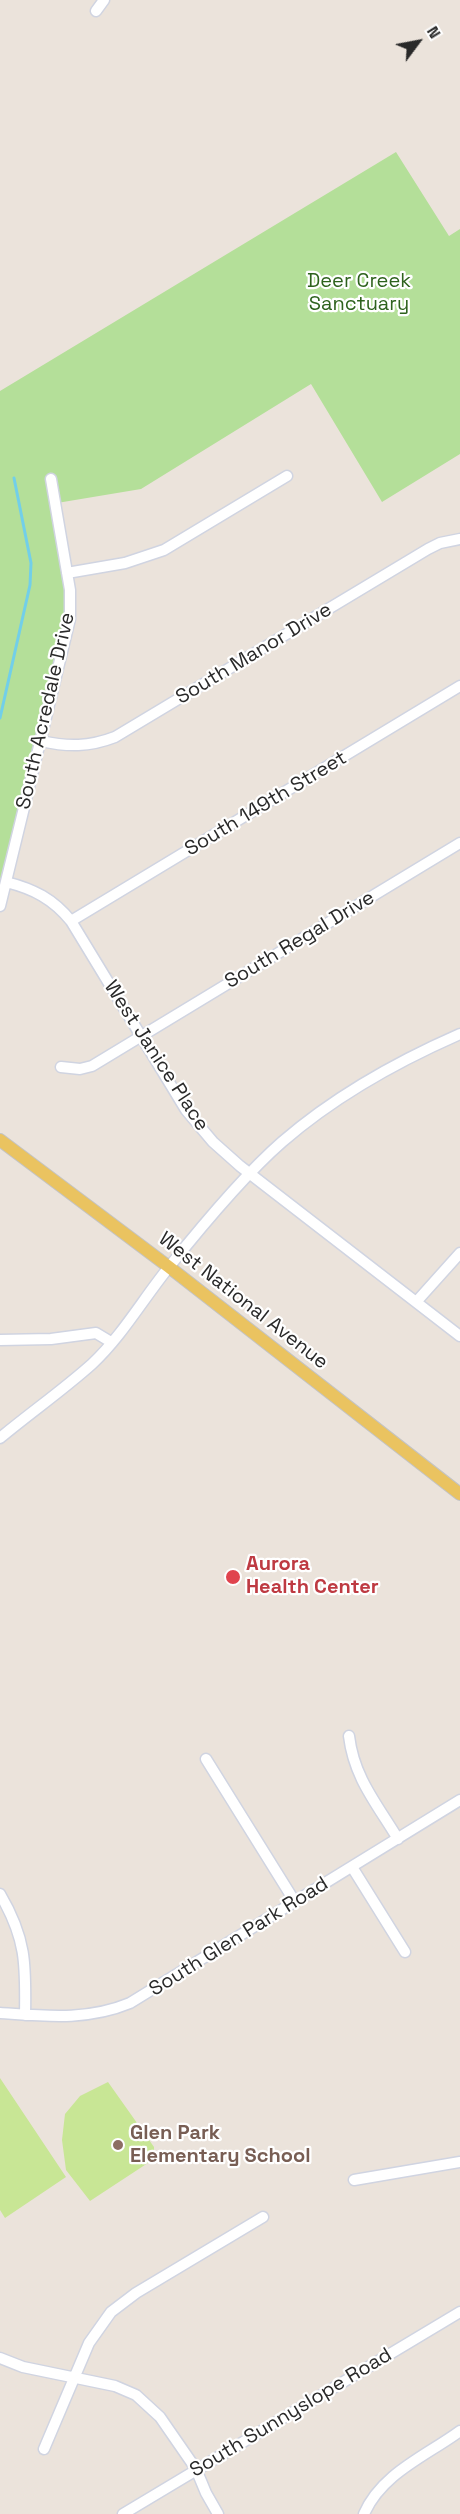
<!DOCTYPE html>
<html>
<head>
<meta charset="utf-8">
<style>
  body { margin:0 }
  #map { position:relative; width:460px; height:2514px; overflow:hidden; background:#ebe3db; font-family:"Space Grotesk",sans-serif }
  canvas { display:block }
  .north { position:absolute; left:388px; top:12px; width:60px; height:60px; -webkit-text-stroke:4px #fff; paint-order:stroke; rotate:58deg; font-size:16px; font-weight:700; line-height:24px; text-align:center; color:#292929 }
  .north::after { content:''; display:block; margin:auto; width:21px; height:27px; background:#292929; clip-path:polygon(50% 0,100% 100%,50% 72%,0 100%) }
</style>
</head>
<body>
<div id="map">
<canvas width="460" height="2514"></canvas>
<div class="north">N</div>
</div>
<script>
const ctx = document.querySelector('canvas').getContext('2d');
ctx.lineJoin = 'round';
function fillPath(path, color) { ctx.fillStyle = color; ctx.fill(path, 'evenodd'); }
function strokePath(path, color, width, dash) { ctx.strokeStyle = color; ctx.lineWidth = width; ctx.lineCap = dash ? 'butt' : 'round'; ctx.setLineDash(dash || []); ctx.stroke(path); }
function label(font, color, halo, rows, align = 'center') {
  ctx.font = font + ' "Space Grotesk",sans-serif'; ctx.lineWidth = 4.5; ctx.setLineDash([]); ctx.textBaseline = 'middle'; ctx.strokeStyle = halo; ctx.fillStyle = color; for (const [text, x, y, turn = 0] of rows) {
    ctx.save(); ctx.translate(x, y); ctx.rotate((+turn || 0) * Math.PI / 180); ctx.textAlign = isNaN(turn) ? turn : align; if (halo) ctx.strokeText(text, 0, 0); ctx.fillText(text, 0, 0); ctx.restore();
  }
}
fillPath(new Path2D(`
  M396,152L449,236L460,229V454L382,502L311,384L141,489L51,504L67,591L68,608L0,887V391Z`), '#b4df99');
fillPath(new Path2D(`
  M0,2078L66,2177L5,2218L0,2210Z
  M108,2082L154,2147V2159L90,2201L66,2170L62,2140L65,2114L80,2096Z`), '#c8e695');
strokePath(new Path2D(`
  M0,718L30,585L31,563L14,478`), '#72cfe9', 3);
const minor = new Path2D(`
  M96,11L104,0
  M67,573L125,563L164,550L287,476
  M41,741C68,747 89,747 115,737L428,549L440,543L460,539
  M6,882C34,889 53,899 71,921L186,1110L213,1142L240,1166L460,1336
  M0,906L70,619V590L51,479
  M71,921L460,686
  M61,1067L80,1069L92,1066L460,843
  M417,1301L460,1253
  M0,1340L51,1339L96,1333L111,1342
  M0,1438C30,1413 63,1390 92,1364C122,1336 143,1299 169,1267C201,1227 243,1176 282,1142C335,1096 396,1062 460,1034
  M349,1736C354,1778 377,1804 398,1839
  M206,1759L295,1902
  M352,1867L405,1952
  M0,1894C26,1938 26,1964 25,2015
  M0,2013C45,2016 87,2021 130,2003L460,1800
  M354,2180L460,2162
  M0,2358L23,2367L115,2386L136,2395L160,2417L196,2469L206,2493L218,2514
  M44,2449L89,2343L111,2312L136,2293L263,2217
  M123,2514L460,2312
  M364,2514C382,2473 426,2456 460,2431`);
const major = new Path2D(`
  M0,1140L169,1267L460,1494`);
strokePath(minor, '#d0d4e1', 13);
strokePath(major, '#c3c3c3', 14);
strokePath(minor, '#fff', 10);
strokePath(major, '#eac360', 12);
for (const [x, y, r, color] of [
  [233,1577,8,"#e0444e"],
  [118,2145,6,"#8d6e63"]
]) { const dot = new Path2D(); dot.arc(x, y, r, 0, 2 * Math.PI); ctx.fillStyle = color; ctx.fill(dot); strokePath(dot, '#fff', 2); }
label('20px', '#2e621d', '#fff', [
  ["Deer Creek",359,282],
  ["Sanctuary",359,305]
]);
label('20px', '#292929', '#fff', [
  ["South Manor Drive",254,654,-31],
  ["South Acredale Drive",46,711,-77],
  ["South 149th Street",266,804,-31],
  ["South Regal Drive",300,940,-31],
  ["West Janice Place",156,1056,57],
  ["West National Avenue",243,1301,38],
  ["South Glen Park Road",239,1937,-32],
  ["South Sunnyslope Road",291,2413,-31]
]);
label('bold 20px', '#be3a42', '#fff', [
  ["Aurora",246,1565],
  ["Health Center",246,1588]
], 'left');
label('bold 20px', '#785e54', '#fff', [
  ["Glen Park",130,2134],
  ["Elementary School",130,2157]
], 'left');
</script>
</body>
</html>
